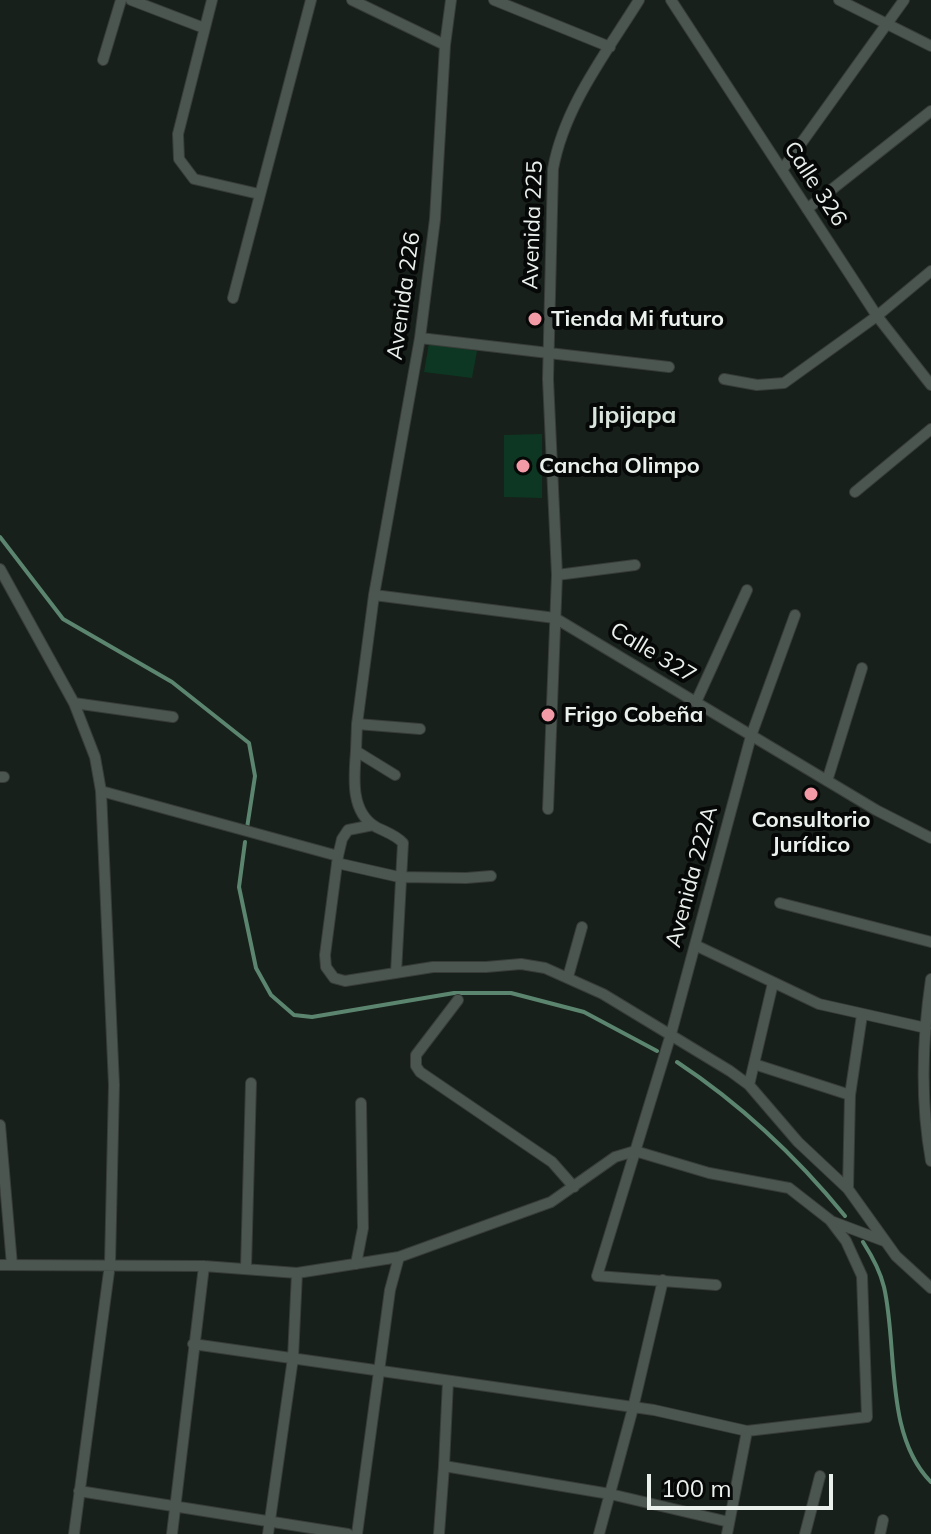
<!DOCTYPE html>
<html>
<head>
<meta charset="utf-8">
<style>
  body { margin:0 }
  #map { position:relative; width:931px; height:1534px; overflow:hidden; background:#18201b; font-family:Mulish,sans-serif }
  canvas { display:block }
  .scale { position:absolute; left:647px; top:1474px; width:186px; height:36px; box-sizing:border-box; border:4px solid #eaf0ec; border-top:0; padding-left:10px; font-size:24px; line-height:28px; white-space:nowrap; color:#eaf0ec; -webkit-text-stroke:6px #060807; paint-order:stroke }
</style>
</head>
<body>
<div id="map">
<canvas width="931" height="1534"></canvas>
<div class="scale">100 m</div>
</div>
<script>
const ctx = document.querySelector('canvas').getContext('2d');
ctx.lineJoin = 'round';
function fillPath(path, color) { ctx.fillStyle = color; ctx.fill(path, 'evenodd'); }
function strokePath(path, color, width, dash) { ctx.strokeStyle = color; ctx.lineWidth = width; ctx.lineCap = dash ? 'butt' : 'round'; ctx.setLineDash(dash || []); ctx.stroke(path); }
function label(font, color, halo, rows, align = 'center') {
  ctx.font = font + ' Mulish,sans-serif'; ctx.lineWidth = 8; ctx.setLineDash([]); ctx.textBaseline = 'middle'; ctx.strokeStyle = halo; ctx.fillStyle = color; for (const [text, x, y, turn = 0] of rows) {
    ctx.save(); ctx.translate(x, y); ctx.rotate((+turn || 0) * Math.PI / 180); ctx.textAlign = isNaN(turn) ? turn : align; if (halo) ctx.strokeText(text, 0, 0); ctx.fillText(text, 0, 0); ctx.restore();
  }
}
fillPath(new Path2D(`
  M429,343L477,351L472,378L424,372Z
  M542,434V498L504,497V435Z`), '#0d3722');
strokePath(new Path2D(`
  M0,537L63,619L172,682L249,743L255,776L247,828
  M245,842L239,887L256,968L271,995L294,1015L312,1017L454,993H511L584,1012L657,1051
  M677,1062C742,1105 796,1156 845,1216
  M863,1242C872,1256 880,1270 884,1287C898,1347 884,1435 931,1482`), '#5b856f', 4);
const minor = new Path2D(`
  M131,0L204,28
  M212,0L178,134L179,159L194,179L259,194
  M352,0L445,45
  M494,0L610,47
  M671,0L877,316L931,385
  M839,0L931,46
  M103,60L121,0
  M782,170L904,0
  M807,209L931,111
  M233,298L311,0
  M420,338L669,367
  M724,379L757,385L784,383L877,316L931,271
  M855,492L931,429
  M0,569L74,703L95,757L101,791L114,1085L110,1264L74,1534
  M557,575L635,565
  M374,595L555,618L876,810L931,838
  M696,702L747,590
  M74,703L173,717
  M357,724L356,751L395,775
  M420,729L357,724L374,595L420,338L435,219L445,45L451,0
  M356,751C354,777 350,812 376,827C386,832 396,835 403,843L396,973
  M0,777H4
  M827,781L862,668
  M101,791L338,856L325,955L326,967L334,978L345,981L433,967H486L521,964L545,968L603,994L730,1071L749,1085L798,1142L848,1189L896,1256L931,1288
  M548,809L557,575L548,379L553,169C564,107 606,53 639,0
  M338,856L342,839L348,830L373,825
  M337,863L399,877L466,878L491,876
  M780,903L931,942
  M695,945L819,1004L926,1028
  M568,977L582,927
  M931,979C922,1040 920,1100 931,1161
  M458,1000L416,1055V1066L420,1072L552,1162L574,1187
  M754,1064L850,1095
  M749,1085L773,983
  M0,1125L12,1265
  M848,1189L850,1095L862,1015
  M831,1221L884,1241
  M356,1264L363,1228L361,1103
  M0,1265L204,1266L297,1273L399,1257L551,1202L615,1157L635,1151L709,1173L789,1188L830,1220L846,1241L862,1276L867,1417L747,1431L654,1410L193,1344
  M246,1268L251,1083
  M716,1285L597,1276L671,1034L751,736L795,615
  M444,1466L448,1381
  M79,1491L348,1534
  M172,1534L204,1266
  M268,1534L293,1358L297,1273
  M357,1534L390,1290L399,1257
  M439,1534L444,1466L610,1494L729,1522
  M599,1534L633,1408L663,1280
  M727,1534L747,1431
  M805,1534L820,1476
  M880,1534L883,1520`);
strokePath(minor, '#373c39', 12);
strokePath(minor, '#4c5650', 10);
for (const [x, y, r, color] of [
  [535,319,8,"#f39aa7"],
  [523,466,8,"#f39aa7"],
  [548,715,8,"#f39aa7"],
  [811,794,8,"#f39aa7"]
]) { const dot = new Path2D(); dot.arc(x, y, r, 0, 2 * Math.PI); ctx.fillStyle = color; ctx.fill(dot); strokePath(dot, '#060807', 3); }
label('22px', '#eaf0ec', '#060807', [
  ["Calle 326",815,184,57],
  ["Avenida 225",533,225,-88],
  ["Avenida 226",404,296,-82],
  ["Calle 327",653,653,31],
  ["Avenida 222A",692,877,-75]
]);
label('bold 22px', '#eaf0ec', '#060807', [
  ["Tienda Mi futuro",551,319],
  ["Cancha Olimpo",539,466],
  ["Frigo Cobeña",564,715],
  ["Consultorio",811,820,"center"],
  ["Jurídico",811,845,"center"]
], 'left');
label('bold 24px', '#d9e4dc', '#060807', [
  ["Jipijapa",633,416]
]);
</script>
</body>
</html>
